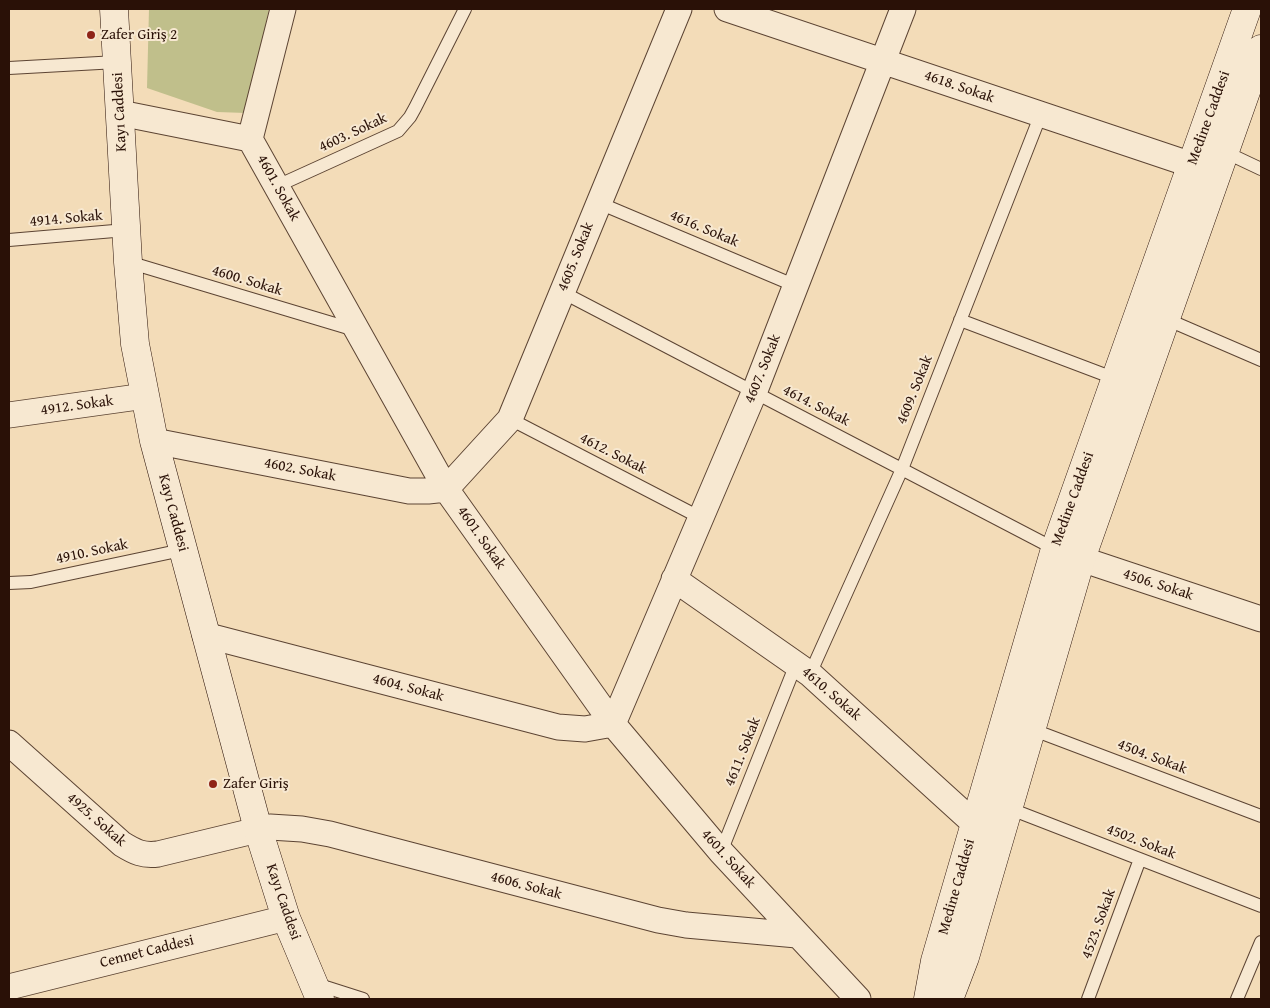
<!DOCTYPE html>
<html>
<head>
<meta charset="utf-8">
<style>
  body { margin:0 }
  #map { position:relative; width:1270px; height:1008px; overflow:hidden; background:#f3dcb8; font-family:"Gentium Book Plus",serif }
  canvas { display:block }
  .frame { position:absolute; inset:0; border:10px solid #2a1107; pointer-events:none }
</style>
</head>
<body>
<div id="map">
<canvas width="1270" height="1008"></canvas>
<div class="frame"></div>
</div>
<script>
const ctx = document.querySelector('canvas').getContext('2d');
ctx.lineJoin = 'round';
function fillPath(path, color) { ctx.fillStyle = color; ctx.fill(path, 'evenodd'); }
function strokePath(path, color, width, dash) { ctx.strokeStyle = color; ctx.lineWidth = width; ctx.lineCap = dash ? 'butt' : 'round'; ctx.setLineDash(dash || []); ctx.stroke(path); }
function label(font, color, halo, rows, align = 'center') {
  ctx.font = font + ' "Gentium Book Plus",serif'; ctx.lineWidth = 4; ctx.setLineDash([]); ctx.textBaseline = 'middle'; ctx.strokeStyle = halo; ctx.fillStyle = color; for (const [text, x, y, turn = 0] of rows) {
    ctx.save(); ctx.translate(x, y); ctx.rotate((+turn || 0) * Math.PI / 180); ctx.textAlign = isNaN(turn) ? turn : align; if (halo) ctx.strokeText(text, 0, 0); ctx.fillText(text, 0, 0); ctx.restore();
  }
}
fillPath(new Path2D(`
  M149,9H269L246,113L217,112L147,88Z`), '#c0bf8b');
const lane = new Path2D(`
  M9,68L117,62
  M1225,152L1261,169
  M277,186L398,131L410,117L415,108L465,9
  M599,203L796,286
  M9,240L126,230
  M128,262L355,330
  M562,292L1055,549
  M1166,319L1261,360
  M960,320L1116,379
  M510,419L701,518
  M9,583L31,582L182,550
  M810,674L902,469L1041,114
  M1031,729L1261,816
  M1008,808L1261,906
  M721,852L796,664
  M316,984L363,999
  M1088,999L1140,859
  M1237,999L1261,942`);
const street = new Path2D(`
  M283,9L250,139L446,489L613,724L721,852L858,999
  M727,9L1192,165
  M120,113L250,139
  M9,415L145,396
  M154,441L409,491H428L446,489L510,419L679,9
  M1062,552L1081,559L1261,619
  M674,579L810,674L975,824
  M205,635L558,727L585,729L613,724L754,393L903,9
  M9,743L122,844C135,852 143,856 158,854L270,827L302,829L330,834L658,920L686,925L797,935
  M9,987L286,918`);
const secondary = new Path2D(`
  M114,9L128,262L135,344L154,441L258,829L286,918L320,999
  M928,999L935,961L1055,549L1247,9
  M949,999L965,957L1081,559L1261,49`);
strokePath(lane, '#5c4433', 14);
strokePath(street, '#5c4433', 27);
strokePath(secondary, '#2a1107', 29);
strokePath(lane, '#f7e8d1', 12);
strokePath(street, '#f7e8d1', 25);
strokePath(secondary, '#f7e8d1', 28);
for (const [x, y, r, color] of [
  [91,35,5,"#8f2418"],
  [213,784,5,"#8f2418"]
]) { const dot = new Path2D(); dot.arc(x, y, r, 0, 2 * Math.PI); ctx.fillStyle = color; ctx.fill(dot); strokePath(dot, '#f7e8d1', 2); }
label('15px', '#2a1107', '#f7e8d1', [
  ["Zafer Giriş 2",101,35],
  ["Zafer Giriş",223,784]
], 'left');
label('15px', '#2a1107', '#f7e8d1', [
  ["4618. Sokak",959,87,19],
  ["Kayı Caddesi",120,112,-93],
  ["Medine Caddesi",1209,118,-70],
  ["4603. Sokak",353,133,-25],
  ["4601. Sokak",278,188,61],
  ["4914. Sokak",66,219,-5],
  ["4616. Sokak",704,229,23],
  ["4605. Sokak",576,257,-68],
  ["4600. Sokak",247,281,17],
  ["4607. Sokak",763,369,-68],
  ["4609. Sokak",915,390,-68],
  ["4912. Sokak",77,406,-8],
  ["4614. Sokak",816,406,27],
  ["4612. Sokak",613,454,27],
  ["4602. Sokak",300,470,11],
  ["Medine Caddesi",1073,499,-70],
  ["Kayı Caddesi",173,513,75],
  ["4601. Sokak",481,538,55],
  ["4910. Sokak",92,552,-12],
  ["4506. Sokak",1158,585,18],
  ["4604. Sokak",408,688,15],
  ["4610. Sokak",831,694,41],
  ["4611. Sokak",743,752,-68],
  ["4504. Sokak",1152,757,21],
  ["4925. Sokak",96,820,41],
  ["4502. Sokak",1141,842,21],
  ["4601. Sokak",728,859,48],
  ["4606. Sokak",526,886,15],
  ["Medine Caddesi",957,887,-74],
  ["Kayı Caddesi",283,902,71],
  ["4523. Sokak",1099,924,-70],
  ["Cennet Caddesi",147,952,-14]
]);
</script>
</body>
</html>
